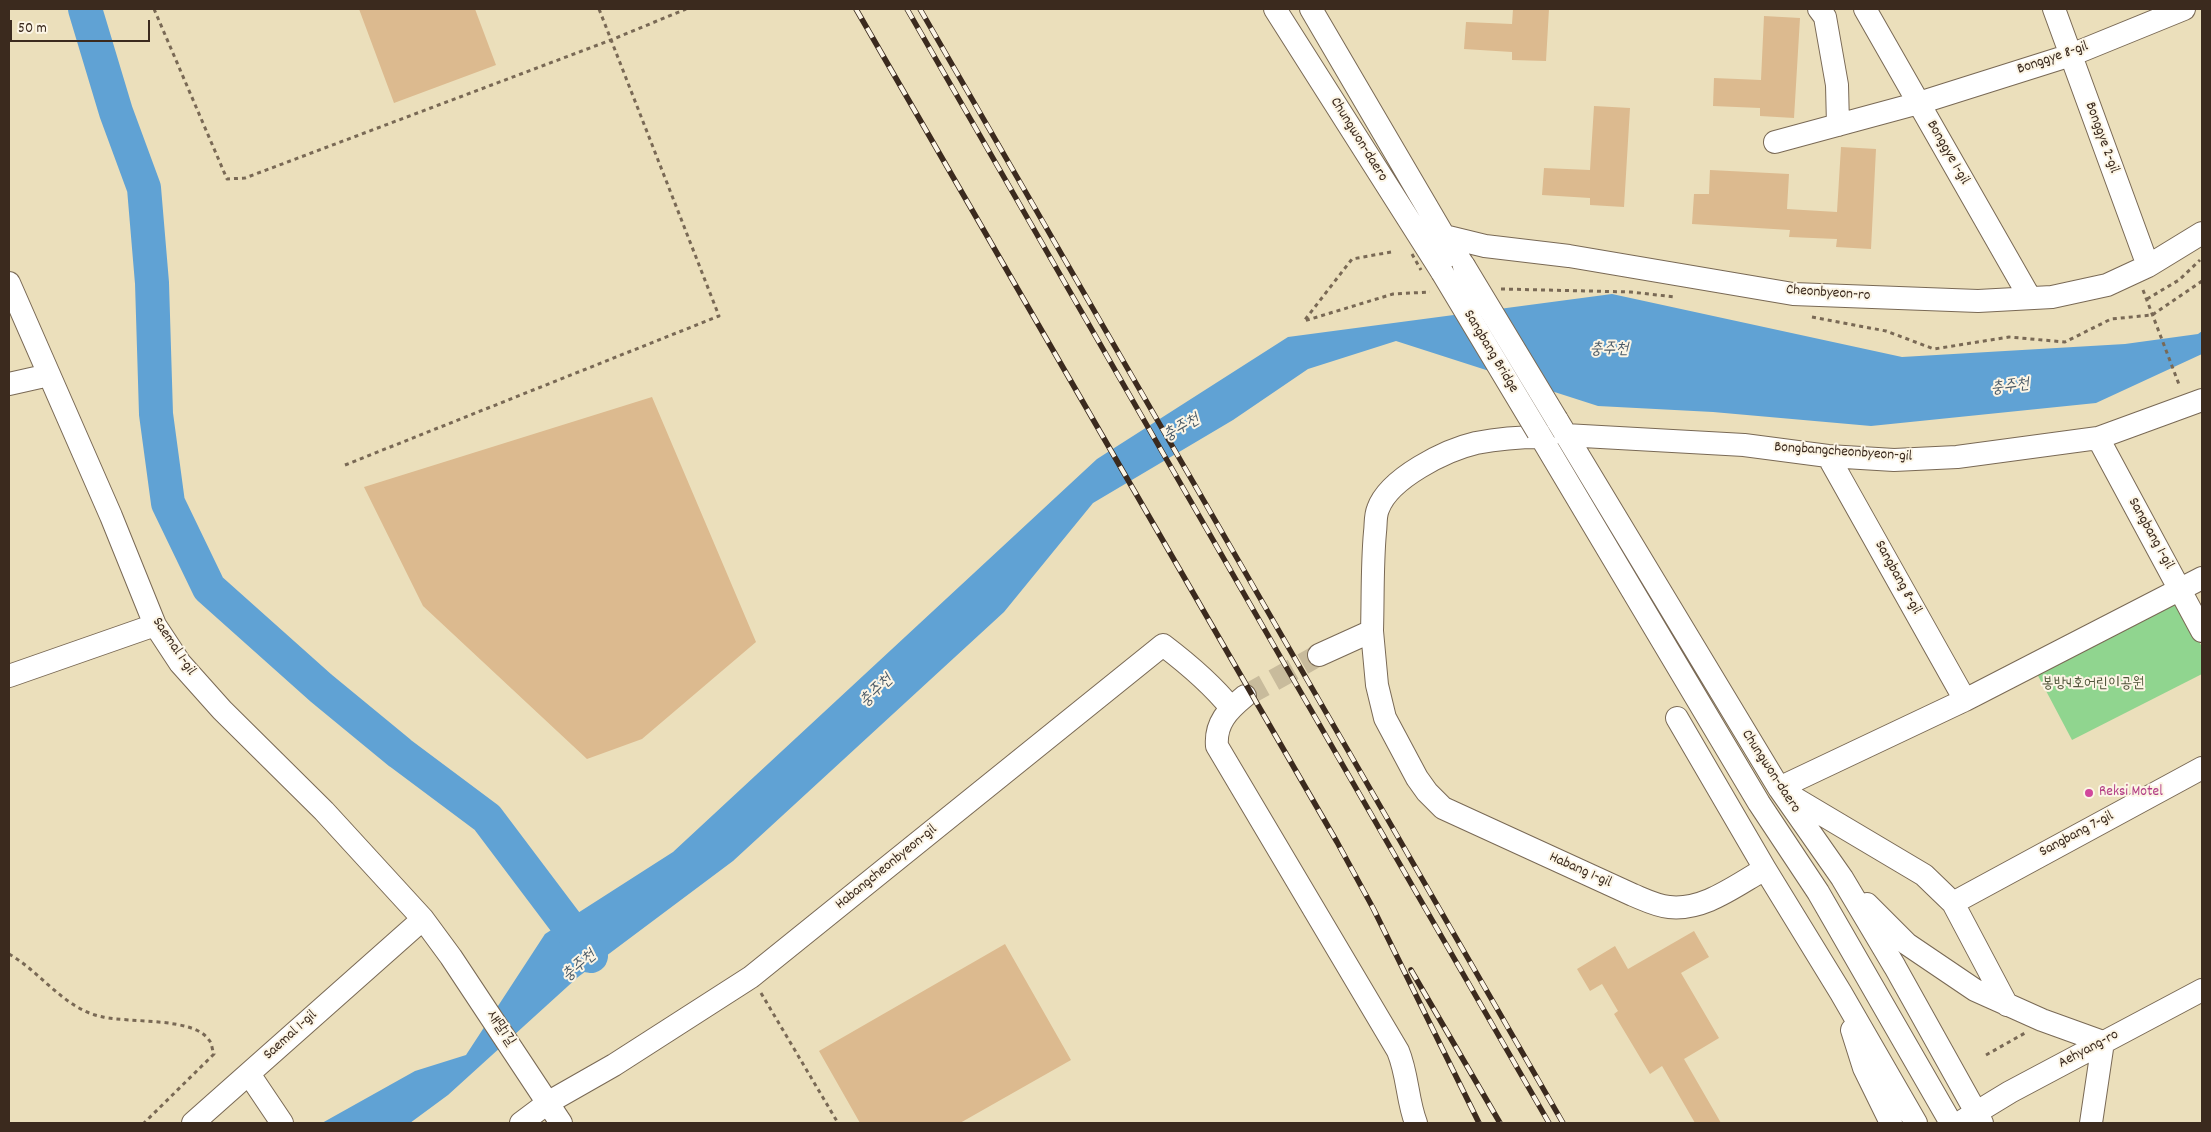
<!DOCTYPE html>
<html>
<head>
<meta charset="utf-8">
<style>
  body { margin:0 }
  #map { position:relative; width:2211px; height:1132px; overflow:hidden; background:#ebdfbb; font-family:Dekko,sans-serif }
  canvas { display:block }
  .frame { position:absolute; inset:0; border:10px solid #3b2a1e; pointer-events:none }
  .scale { position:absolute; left:10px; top:20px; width:140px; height:22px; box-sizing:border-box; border:2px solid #3b2a1e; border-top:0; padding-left:6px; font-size:15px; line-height:18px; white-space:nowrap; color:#3b2a1e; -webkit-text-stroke:4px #fcf5e5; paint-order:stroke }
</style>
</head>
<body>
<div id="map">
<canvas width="2211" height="1132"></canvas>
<div class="frame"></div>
<div class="scale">50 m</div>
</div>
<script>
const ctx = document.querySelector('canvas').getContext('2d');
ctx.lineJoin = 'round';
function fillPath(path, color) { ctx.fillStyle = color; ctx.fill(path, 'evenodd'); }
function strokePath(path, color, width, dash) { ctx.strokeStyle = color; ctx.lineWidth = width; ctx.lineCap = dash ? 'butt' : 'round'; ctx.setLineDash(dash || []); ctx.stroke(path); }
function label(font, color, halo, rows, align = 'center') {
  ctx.font = font + ' Dekko,"Poor Story",sans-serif'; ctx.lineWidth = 4; ctx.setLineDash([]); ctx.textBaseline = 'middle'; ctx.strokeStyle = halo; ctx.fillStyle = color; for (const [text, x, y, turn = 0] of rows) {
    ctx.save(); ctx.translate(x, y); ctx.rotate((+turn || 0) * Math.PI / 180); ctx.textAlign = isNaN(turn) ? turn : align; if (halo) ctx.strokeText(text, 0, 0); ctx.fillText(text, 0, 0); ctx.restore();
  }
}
fillPath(new Path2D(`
  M2177,600L2202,647V674L2072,740L2035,670Z`), '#90d58f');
fillPath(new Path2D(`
  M1612,294L1902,357L2125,344L2198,334L2202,331V354L2096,403L1871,426L1713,412L1598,406L1396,341L1308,369L1233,420L1093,503L1004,612L733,861L578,977L448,1095L410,1123H322L415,1071L466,1055L545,934L673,852L1097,459L1288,337Z`), '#60a2d4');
strokePath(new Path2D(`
  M85,9L116,112L144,188L152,283L156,414L168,503L209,588L321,688L400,753L487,818L591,956`), '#60a2d4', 34);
fillPath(new Path2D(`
  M359,9H475L496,65L394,103Z
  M1513,9H1549L1546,61L1512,60V52L1464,49L1466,22L1512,24Z
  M1764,16L1800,18L1794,118L1760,116V108L1713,106L1714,78L1761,80Z
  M1594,106L1630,108L1624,207L1590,205V198L1542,195L1544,168L1590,170Z
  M1841,147L1876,149L1871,249L1836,247L1837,239L1789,237L1790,230L1692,224L1694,194H1709L1710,170L1789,174L1787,209L1837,212Z
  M652,397L756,642L642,739L587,759L423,606L364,487Z
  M1694,931L1709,957L1681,973L1719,1038L1684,1059L1721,1123H1695L1662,1066L1650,1074L1614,1014L1618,1011L1602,984L1590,991L1577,969L1615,946L1628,969Z
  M1005,944L1071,1060L960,1123H860L819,1051Z`), '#dcba8f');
strokePath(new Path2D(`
  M1245,696L1319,655`), '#c8bb9c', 22, [22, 11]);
const minor = new Path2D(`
  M1275,9L1442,272
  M1311,9L1444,236L1464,266
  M1819,9L1825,17L1837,85L1838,125
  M1865,9L2030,298
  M2054,9L2148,266
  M1775,142L1919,103L2071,55L2184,9
  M1444,236L1485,246L1569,256L1793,294L1978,301L2052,297L2107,285L2148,266L2202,233
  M9,283L111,516L155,625L180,663L222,710L324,811L423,919L451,957L561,1123
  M9,384L49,375
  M1557,420L1779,788L1842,878L1895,967L1982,1123
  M1538,432L1759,803L1818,892L1951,1123
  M1565,435L1744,445L1828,456L1894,460L1957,457L2098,438L2202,400
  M2098,438L2202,631
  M1828,456L1965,700
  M1372,631L1377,685L1385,718L1417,778L1427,792L1443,808L1633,895C1645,900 1657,906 1669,907C1704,911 1736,885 1765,869L1841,993L1916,1123
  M1319,655L1372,631C1373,598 1372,565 1375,532C1376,525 1375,516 1378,509C1389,478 1446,450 1476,443C1497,439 1519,437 1541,437
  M9,676L155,625
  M1245,696C1228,710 1215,723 1217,746L1398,1051C1408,1075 1407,1100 1416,1123
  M1677,718L1765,869
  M1779,788L1965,700L2202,578
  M1786,793L1924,875L1953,903L2007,1005
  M1953,903L2202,768
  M1867,904L1907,944L1975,990L2042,1020L2103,1042
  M1852,1030L1864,1068L1891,1123
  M249,1074L282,1123
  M1964,1120L2010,1092L2202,990
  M193,1123L423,919
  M521,1123L549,1102L614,1065L751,977L1163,645C1188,664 1211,683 1231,708
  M2091,1123L2103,1042`);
strokePath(minor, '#796955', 24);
strokePath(new Path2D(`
  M154,9L227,179L245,178L611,40L686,9
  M1391,252L1352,259L1304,321L1393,294L1430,292
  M1501,289L1631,292L1675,297
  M2143,290L2180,387
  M2147,299L2179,280L2200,260
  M1812,317L1886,331L1934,349L2009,337L2065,342L2111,319L2152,315L2202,281
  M345,465L719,316L599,9
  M9,954C41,972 65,1010 103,1017C129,1023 194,1017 209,1040C212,1043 212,1050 214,1054L144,1123
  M761,993L838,1123
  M1986,1055L2025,1033`), '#796955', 3, [4, 4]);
strokePath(minor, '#fff', 22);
const rail = new Path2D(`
  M856,9L1337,842L1373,908L1479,1123
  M907,9L1549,1123
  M920,9L1563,1123
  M1411,970L1500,1123`);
strokePath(rail, '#3b2a1e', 5.5);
strokePath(rail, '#fcf5e5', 4, [11]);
const minorBridge = new Path2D(`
  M1464,266L1557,420
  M1442,272L1538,432`);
strokePath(minorBridge, '#796955', 24, []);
strokePath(new Path2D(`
  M1412,254L1421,270`), '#796955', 3, [4, 4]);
strokePath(minorBridge, '#fff', 22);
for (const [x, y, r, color] of [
  [2089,793,5,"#d1479c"]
]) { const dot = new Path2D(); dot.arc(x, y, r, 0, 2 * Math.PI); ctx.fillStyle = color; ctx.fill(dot); strokePath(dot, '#fcf5e5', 2); }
label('15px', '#3b2a1e', '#fcf5e5', [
  ["Bonggye 8-gil",2053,59,-19],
  ["Bonggye 2-gil",2101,138,70],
  ["Chungwon-daero",1358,140,58],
  ["Bonggye 1-gil",1947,153,60],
  ["Cheonbyeon-ro",1828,294,4],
  ["Sangbang Bridge",1490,352,59],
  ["Bongbangcheonbyeon-gil",1843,453,4],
  ["Sangbang 1-gil",2150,534,61],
  ["Sangbang 8-gil",1897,578,61],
  ["Saemal 1-gil",173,647,56],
  ["Chungwon-daero",1770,772,57],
  ["Sangbang 7-gil",2077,835,-28],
  ["Habangcheonbyeon-gil",887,868,-39],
  ["Habang 1-gil",1580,871,24],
  ["새말1길",500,1029,56],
  ["Saemal 1-gil",291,1036,-42],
  ["Aehyang-ro",2089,1050,-28]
]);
label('15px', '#50553a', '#fcf5e5', [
  ["봉방4호어린이공원",2093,685]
]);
label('15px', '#b23c85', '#fcf5e5', [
  ["Reksi Motel",2099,793]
], 'left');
label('italic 16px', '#4a5a67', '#fcf5e5', [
  ["충주천",1609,351],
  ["충주천",2010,388,-8],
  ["충주천",1182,429,-30],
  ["충주천",877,692,-44],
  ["충주천",580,967,-41]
]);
</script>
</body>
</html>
